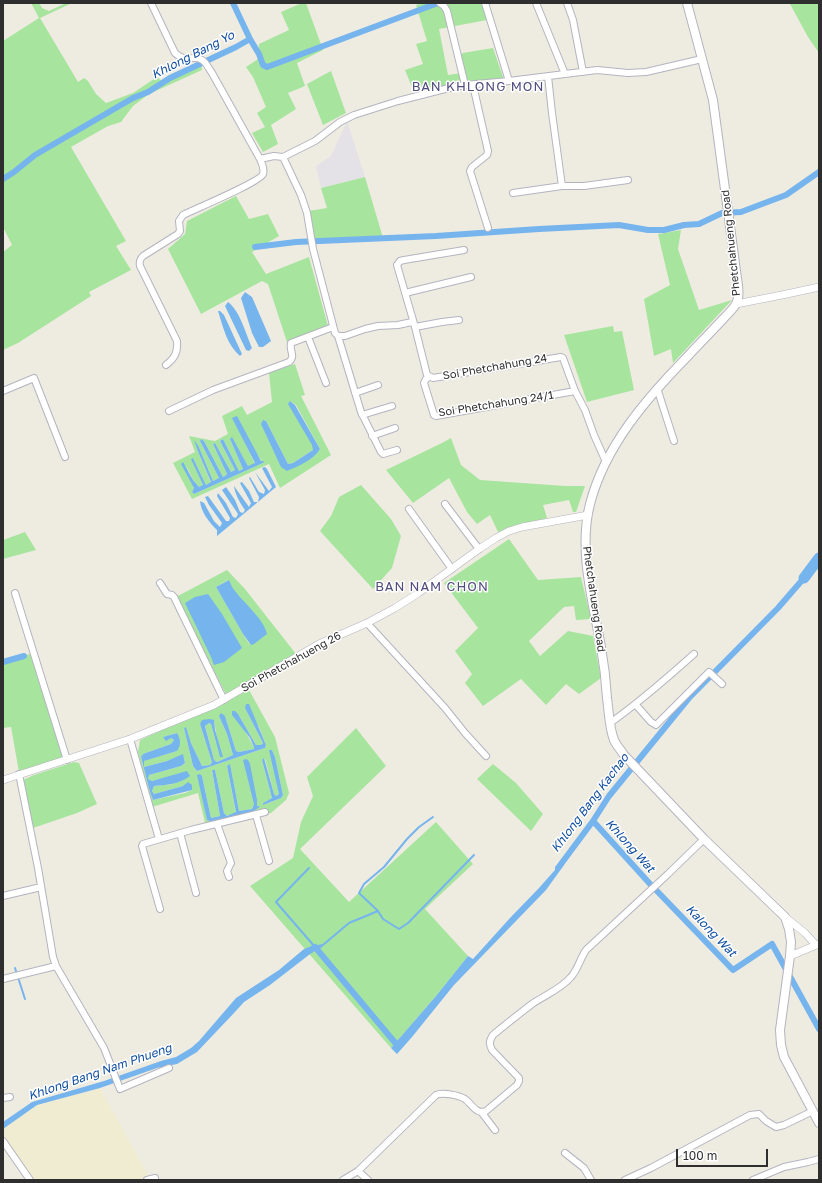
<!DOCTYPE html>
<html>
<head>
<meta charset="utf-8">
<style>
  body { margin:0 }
  #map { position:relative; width:822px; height:1183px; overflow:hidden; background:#eeece1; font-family:"Golos Text",sans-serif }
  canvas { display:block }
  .frame { position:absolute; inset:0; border:4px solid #2e2e2e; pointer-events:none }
  .scale { position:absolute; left:676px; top:1149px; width:92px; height:18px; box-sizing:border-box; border:2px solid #2e2e2e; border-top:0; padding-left:5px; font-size:12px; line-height:14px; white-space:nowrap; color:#2e2e2e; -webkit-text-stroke:3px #fff; paint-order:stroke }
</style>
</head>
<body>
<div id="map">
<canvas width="822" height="1183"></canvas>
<div class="frame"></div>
<div class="scale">100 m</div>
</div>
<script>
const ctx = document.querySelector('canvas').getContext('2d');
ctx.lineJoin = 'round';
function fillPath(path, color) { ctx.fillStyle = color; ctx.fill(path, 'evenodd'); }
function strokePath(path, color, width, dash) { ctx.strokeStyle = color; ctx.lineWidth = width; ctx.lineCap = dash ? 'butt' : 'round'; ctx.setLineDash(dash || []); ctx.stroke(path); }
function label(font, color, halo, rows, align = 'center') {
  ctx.font = font + ' "Golos Text",sans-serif'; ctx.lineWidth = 3; ctx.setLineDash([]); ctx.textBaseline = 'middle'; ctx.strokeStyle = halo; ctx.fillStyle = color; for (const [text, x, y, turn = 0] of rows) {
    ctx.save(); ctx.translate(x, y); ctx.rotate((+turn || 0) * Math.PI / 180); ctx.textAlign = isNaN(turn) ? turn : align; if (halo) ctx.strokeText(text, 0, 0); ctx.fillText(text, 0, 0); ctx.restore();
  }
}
fillPath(new Path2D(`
  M347,121L365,177L321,188L316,166L331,156Z`), '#e4e1e7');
fillPath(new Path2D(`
  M100,1088L149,1177L136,1180H33L3,1139V1129L37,1105Z`), '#efecd1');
fillPath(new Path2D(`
  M31,3H39L42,8L49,11L66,3H72L40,18L78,82L84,78L88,81L96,94L106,103L133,93L157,77L162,81L201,62L202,70L149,94L133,106L121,122L108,126L71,147L126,241L116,246L131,270L89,292L91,296L18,343L3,350V252L12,245L3,227V41L39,18Z
  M302,3H306L323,50L297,63L305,86L288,93L296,109L271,125L278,144L263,152L252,133L265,127L257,113L266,107L253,77L246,67L258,59L259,44L289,30L281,12Z
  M423,3H481L487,20L439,29L448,75L461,73L457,56L463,53L493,48L504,80L443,87L414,92L405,70L423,64L416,44L427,41L416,5Z
  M793,3H819V53L808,37L790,4Z
  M331,71L346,113L323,125L307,84Z
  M365,177L383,238L381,240L314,242L309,211L327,208L321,188Z
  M236,196L249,219L268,214L279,236L252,252L266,274L309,257L328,326L287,342L268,284L262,281L201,314L168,249L185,234L187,221Z
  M681,230L678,249L699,310L732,300L673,363L671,349L654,356L644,299L670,285L658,234Z
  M613,326L614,332L622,331L634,390L587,402L564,335Z
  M295,364L305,395L301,396L331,455L280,488L269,464L192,499L173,463L195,452L189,436L215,441L228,434L222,416L242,406L247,415L272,402L269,373ZM290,401L296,405L320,449L287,471L263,420L266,421L288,464L293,463L313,450V445ZM233,418L263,463L194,494L192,492L194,488L186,465L193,480L199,487L203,486L193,458L206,485L211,483L199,454L195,441L198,445L213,481L219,478L200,441L201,439L204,441L223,477L225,476L227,474L213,444L215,443L231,472L235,470L220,441L223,439L239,471L243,469L230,439L232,438L248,466L255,464Z
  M451,438L461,465L480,480L565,486H585L576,512H573L569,500L543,505L547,518L498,532L490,515L477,524L467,512L449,478L413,503L386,470L442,443Z
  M361,485L391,519L401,536L392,568L373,589L320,531L331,516L339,497Z
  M25,532L36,550L3,559V540Z
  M509,539L538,580L581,577L591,619L576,620L574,606L564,607L529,641L540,656L568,631L593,636L601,678L579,694L566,684L546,705L521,679L483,706L465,683L472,674L455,651L478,628L444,583Z
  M227,570L245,589L296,654L227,696L176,597ZM228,580L234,591L250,645L243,634L216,587Z
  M30,654L63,758L19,772L11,727L3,728V661Z
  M249,690L275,737L289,793L286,800L271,813L206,827L198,793L152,807L138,752L140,740ZM245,708L259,727L266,745L265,748L197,771L193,766L184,728L186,727L191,743L202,766L210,765L212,762L200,724L214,721L220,757L211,724L209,723L205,725L214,760L217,762L233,755L227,734L219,716H225L236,751L239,752L254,749V747L244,729L238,714L256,745H261L263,743ZM177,733V751L143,761L144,767L167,761L183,755L185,763L181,766L149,775L148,779L152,781L160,779L174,784L154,786L152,791L154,794L183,786L192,790L185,793L153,800L150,792L141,757L143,754L171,744L174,740L171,738L163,737ZM272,750L275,757L283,795L281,798L263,805V803L272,798L262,760L265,759L274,794L276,796L279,794ZM230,765L239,811L252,809L254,804L257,807L260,806L251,812L212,822L207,820L199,774L202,776L211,818L220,816L212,771V770H215L224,813L227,816L236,813L227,766Z
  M356,728L386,766L300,849L349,902L436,822L473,864L425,909L468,956L436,996L391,1048L250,886L293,858L301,822L313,796L307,777Z
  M74,762L79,763L97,804L77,813L33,828L23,780L34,775Z
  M493,764L516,783L543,814L531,831L477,779Z`), '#a7e49e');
fillPath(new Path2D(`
  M245,292L252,297L271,341L263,347H259L252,333L241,298Z
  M228,302C240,311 246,334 252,348L249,351L246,350L225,306Z
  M218,311H220L224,315L242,354L240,356C227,345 223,327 218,311Z
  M290,401L295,405L320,449C313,460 299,466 287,471L281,467L261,424L263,420L266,421L288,464L293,463L313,450L312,445L288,404Z
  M237,416L261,461H264L263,463L194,494L192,492L194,488L181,464L183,462L193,480L199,487L203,485L191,459L193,458L206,485L211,482L199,454L194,440L198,445L213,481L219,478L200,441L201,439L204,441L223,477L225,476L227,474L213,444L215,443L231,472L235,470L220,441L223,439L239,471L243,469L230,439L232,437L248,466L255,463L232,418L234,417Z
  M265,467L267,469L276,487L217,536V530C209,522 201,512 200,501L204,503L214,521L220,527L222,523L209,505L205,497L208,496L226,521H229L230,518L217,496L218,493L226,503L233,517L236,518L238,514L222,490L226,487L235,500L240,512L243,513L245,510C240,503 235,494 234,486L249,507L251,503L240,483L242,482L249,491L254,502H258L259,497L249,478L250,477L259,492L264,494L265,490L255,472L269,491L272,487L262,468Z
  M229,580C231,584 232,588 235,591C244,603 264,619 267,634L254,644L251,645L243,634L216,587Z
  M208,594L222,614L242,648L224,662L214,665L211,657L185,603L195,597Z
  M246,704H249L266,745L265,748L197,771L193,766L184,728L186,727L191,743L202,766L210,765L212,762L200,724L202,720L210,719L214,720L215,730L223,757H220L211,724L209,723L205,726L214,760L217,762L233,755L227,734L219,716L221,713L225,716L236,751L239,752L254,749V747L250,738L232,715V711H235L238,714L256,745H261L263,743L245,708Z
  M177,733C181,740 181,745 177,751L144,761V767L167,761L183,754L185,763L181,766L149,775L148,779L152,781L187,771L190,776C179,784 167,785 154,786L152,791L154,794L183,786L188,782L192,785V790L153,800L150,792L141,757L143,754L171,744L174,740L171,738L166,741L163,737Z
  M269,750H272L275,757L283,795L281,798L263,805V803L272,798L262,760L264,758L274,794L276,796L279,794Z
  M246,759L248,760L250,764L257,800V806H260C253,815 224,819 212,822L207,820L197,775L200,774L202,776L211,818L220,816L212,770H215L224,813L227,816L236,812L227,766L230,764L239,811L252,809L254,804L243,760Z
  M562,862L564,865L546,890L454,985L412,1037L397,1054L391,1048L436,996L468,956L473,959L510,918L539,888Z
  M323,944L270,985L244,1002L234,1013L197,1052L177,1064L157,1068L100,1088L37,1105L3,1129V1122L32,1102L104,1081L161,1061L176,1057L191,1048L199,1041L236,998L279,970L304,949L312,946Z`), '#76b4ee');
strokePath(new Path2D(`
  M309,868L276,902L315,947
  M378,911L359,893L364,884L384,867L407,839L419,827L433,817
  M317,950L349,923L378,911L383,919L399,929L408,923L474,855
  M15,968L25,999`), '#76b4ee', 2);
strokePath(new Path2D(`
  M233,3L250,39L259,54L263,65L267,67L438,3
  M3,179L14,172L35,155L133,98L148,92L170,78L236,47L250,39
  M255,247L296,242L436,236L539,229L619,225L648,230H664L684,225L699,224L722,213L741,212L770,201L786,195L819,172
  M3,662L24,656
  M593,821L651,885
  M558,868L593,821L609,796L689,698L778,608L804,578
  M656,890L733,970L772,944L819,1029
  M311,950L315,947L397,1045L400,1042`), '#76b4ee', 6);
strokePath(new Path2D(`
  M804,578L819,558`), '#76b4ee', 11);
const minor = new Path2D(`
  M151,3L175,53C187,64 193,54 202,60C206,62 209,69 212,73L260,159L274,156L283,157L315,141L340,122L354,115L398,101L445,89L465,85L509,81L597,70L628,73L646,72L702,59
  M440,3L444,6L447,11L465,85
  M485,3L509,81
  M536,3L565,74
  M567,3L573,20L583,72
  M548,76L552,113L562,186
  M473,85L488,151L487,155L472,167L470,171L488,228
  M283,157L301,195L307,213L313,249L335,333L338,336H345L365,329L378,326L398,325L412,322
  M513,193L562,186H584L628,180
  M464,250L404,260L400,261L397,265L415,327L427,375L433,378L561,357L563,358L575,391L585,410L594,435L606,462
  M405,293L471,277
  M415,327L442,322L459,320
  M338,336L361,412L381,452L383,454L397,450
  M308,337L326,383
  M166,365C175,358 178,352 177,341L140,266C139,261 140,259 143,256L178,234L180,231L179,221L183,215C195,209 260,182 263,174C265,169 262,164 260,159
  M429,377L426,379L424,383L434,415L436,416L575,391
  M657,388L674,441
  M3,391L34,378L65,457
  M355,393L378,385
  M169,411L213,390L289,362C296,356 289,351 291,343L333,327
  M362,415L392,406
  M372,436L395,428
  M445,504L479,549
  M409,509L452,569
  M160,583L167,594L172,595L174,597L224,700
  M15,593L67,760
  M367,623L445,708L465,733L486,756
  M636,705L651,722L656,725L709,672L722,684
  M610,723C640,702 666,679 694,654
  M130,739L159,839
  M19,774L38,868L53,957L56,966L104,1048L120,1089L169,1068
  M256,815L269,861
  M217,824L231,863L227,871L229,877
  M180,833L196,893
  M3,896L41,887
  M160,909L142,846L143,844L191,830L265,812
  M3,979L56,966
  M3,1098L10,1097
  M482,1113L495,1130
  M3,1141L30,1180
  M565,1153L584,1168L591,1180
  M358,1171L368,1180
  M147,1180L155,1178
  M343,1180L358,1171L436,1095C443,1092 458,1095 465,1099C472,1104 476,1115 486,1111L517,1085L519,1081V1078L492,1050C489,1044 489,1041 493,1035C506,1024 519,1014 532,1004C545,995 561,989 571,977C578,969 580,959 586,950L668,874L704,839
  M625,1180L651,1168L750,1115L759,1114L766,1121L776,1127L784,1125L813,1111
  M753,1180L784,1167L808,1162L819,1159`);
const tertiary = new Path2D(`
  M736,304L782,295L819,287
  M3,780L130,739L214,705L319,644L367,623L395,608L417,594L479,549L496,538L509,531L522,527L588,515
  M785,917L805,933L816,945
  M790,956L819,944`);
const secondary = new Path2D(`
  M687,3L713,100L736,271C737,281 741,295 736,304C733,309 728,314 724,318C712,331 699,344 687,357C646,399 605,446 590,504C578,550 593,602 601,647C604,664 606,681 607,698C609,712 609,727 614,740C616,745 621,750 624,755L704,839L785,917L789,929L791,942L790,956L780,1030L781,1045L784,1057L819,1123`);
strokePath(minor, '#b4b4c0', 8);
strokePath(tertiary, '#b4b4c0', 8);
strokePath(secondary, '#b4b4c0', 10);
strokePath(minor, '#fff', 6);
strokePath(tertiary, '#fff', 7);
strokePath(secondary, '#fff', 8);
label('11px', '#2e2e2e', '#fff', [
  ["Phetchahueng Road",731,243,-96],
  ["Soi Phetchahung 24",495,367,-10],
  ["Soi Phetchahung 24/1",496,404,-9],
  ["Phetchahueng Road",594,599,82],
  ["Soi Phetchahueng 26",291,662,-29]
]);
label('italic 12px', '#0f4ea0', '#fff', [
  ["Khlong Bang Yo",193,55,-27],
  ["Khlong Bang Kachao",590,803,-53],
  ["Khlong Wat",630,846,48],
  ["Kalong Wat",711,931,46],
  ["Khlong Bang Nam Phueng",100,1072,-19]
]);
ctx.letterSpacing = '1px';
label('13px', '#504d7f', '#fff', [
  ["BAN KHLONG MON",478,87],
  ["BAN NAM CHON",432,587]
]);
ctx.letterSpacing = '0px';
</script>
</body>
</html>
